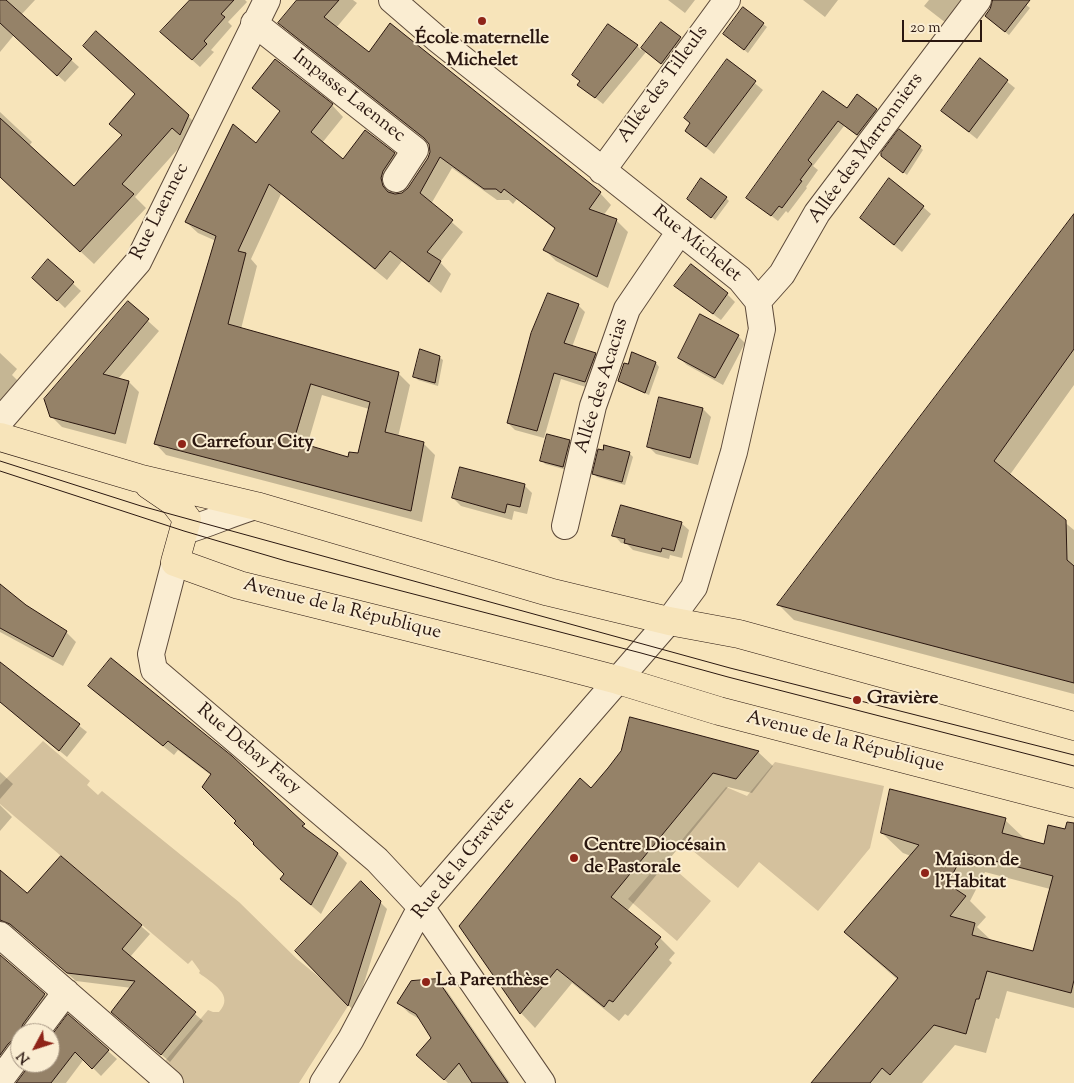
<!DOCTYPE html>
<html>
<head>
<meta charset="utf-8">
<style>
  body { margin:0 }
  #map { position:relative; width:1074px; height:1083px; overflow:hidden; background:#f7e4ba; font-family:"Sorts Mill Goudy",serif }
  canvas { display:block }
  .north { position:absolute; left:10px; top:1023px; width:50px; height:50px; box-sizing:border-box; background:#faedd2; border:1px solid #a79784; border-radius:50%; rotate:230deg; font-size:14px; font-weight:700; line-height:20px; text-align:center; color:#2a1710 }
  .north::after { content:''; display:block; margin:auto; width:18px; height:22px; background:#8f2418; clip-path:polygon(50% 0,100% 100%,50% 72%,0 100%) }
  .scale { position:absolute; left:902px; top:20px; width:80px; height:22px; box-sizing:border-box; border:2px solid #2a1710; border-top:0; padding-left:6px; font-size:15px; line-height:18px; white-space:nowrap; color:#2a1710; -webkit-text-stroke:4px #faedd2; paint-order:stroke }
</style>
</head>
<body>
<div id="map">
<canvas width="1074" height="1083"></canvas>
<div class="north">N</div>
<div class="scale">20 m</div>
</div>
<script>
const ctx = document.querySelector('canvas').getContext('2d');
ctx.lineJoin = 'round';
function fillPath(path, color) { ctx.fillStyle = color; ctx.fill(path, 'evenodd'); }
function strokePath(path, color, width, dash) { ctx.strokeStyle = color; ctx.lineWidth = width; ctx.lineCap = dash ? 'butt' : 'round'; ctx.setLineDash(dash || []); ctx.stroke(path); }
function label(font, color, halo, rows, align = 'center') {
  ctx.font = font + ' "Sorts Mill Goudy",serif'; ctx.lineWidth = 4; ctx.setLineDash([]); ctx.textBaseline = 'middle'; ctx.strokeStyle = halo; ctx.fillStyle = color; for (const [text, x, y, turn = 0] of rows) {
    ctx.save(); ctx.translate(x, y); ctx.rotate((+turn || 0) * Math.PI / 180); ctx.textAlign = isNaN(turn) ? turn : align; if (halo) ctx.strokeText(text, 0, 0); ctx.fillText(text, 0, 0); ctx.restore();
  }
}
fillPath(new Path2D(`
  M43,741L90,781L87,785L98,795L102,791L239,902L297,959L324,981L348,1006L299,1083H184L165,1067V1061L208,1010L213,1012H219C235,995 212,983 199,973L200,971L192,960L188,964L0,804V785Z
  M775,762L884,786L870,848L818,911L759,862L738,888L681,841L726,787L747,796Z
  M663,859L711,901L677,941L628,899Z`), '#d4c19d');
fillPath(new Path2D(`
  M0,0H35L21,15L79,67L65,82L14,35L0,52Z
  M191,0H245L247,2L228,22L232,26L211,50L214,52L200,67L174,44Z
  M299,0H353L357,3L336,28L369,54L600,193L611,205L603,216L617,221L628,232L608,288L556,261L545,250L556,230L517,199L513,204L509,200H497L452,168L431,204L463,232L440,262L451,274L441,293L402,261L387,280L281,194L251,259L257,266L241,329L398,373L410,385L398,437L423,443L435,455L422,522L166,455L155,443L216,241L198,233L186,222L256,145L281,112L254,88L332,105L343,117L322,143L343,160L394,154L406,166L392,190L393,194L404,193L410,188L429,158L431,152L430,144L291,34L280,23ZM322,395L369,409L358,455L349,458L307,446Z
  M668,0H695L685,13Z
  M803,0H838L825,17Z
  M929,0H964L946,23L924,6Z
  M998,0H1020L1030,8L1009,35L990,20Z
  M743,9L767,27L748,53L724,34Z
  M661,23L683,42L665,66L646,52L603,104L579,85L581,82L573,74L637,46L641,50Z
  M980,60L1015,88L977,139L942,111Z
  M728,61L763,90L714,154L686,131Z
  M848,110H876L882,116L863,140L844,126L813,166L818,170L806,187L807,188L788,213L786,211L778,221L747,197Z
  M0,112L32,142L29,146L74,188L188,116L202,130L186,140L135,197L146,208L94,264L0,177Z
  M920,147L923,150L907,175L886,159Z
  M726,198L729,201L715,220L692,202Z
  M923,207L931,214L902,252L861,218Z
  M1074,216V385L1009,476L1074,530V694L794,620L779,605Z
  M49,261L81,291L65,308L41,285Z
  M676,286L727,294L735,302L721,320L684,293Z
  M128,303L159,331L118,379L129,382L139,392L126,444L62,427L51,416Z
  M578,305L585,312L572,347L595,354L602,361L592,389L561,379L544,438L515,430L508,423Z
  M738,336L745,343L723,385L687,365L679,358Z
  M0,353L17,369L12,375L20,383L6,398L0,400Z
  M633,354L656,363L659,367L649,395L623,384L619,381Z
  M439,357L443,360L438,386L418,380L415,376Z
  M660,399L703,409L711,417L698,465L656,454L649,447Z
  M569,441L572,445L567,470L545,464L542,460Z
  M629,453L633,457L625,485L597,477L594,474Z
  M524,485L532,493L527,514L514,511L512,520L461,506L453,498Z
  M681,523L689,530L682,558L670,555L669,559L633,550L627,544L621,543L614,535Z
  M0,586L25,606L66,632L76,642L63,666L0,632Z
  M0,664L87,732L67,757L0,702Z
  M90,686L231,757L313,835L337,853L347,863L321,914L291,888L286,874L256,843L238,821L212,776L178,750L174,755L100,696Z
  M758,752L773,766L752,793L728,787L627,911L660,938L675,953L669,960L672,963L628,1016L625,1014L619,1021L572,983L535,1028L521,1013L591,790Z
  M0,772L13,784L0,799Z
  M0,805L12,817L0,831Z
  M1005,820L1026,840L1044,845L1074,833V1008L1007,991L999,1019L996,1018L986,1053L955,1045L922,1083H812L898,980L866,952L846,932L911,856L903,853L882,833ZM985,872L1050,889L1034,953L992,941L977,927L986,917L970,901Z
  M61,857L150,934L130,957L203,1021L170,1062L121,1020L132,988L76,981L19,932L12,928L0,931V871L27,895Z
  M361,883L387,909L355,1012L297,951Z
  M0,956L53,1003L30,1033H20V1049L0,1074Z
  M437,981L447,991L510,1083H448L427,1064L433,1038L421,1020L409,1013L399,1003Z
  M68,1016L117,1059L101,1076L84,1059L66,1083H18L33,1063H50V1040Z`), '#0003');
const building = new Path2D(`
  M0,0H6L72,59L57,76L0,23Z
  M190,0H234L221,14L225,17L204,41L207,44L192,60L160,32Z
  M297,0H339L324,17L369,52L390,23L601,192L589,209L617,219L597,277L543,250L555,228L504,189L501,193L496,189H484L440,157L420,193L453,220L427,252L441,261L429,282L390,251L375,269L269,184L238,251L246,253L228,324L399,372L385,432L424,442L411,511L154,444L216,236L185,222L233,124L256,143L280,111L252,88L275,59L333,104L311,132L343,159L365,130L395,153L383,171L381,178L383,186L388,192L395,194L402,193L408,188L428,158L430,152L429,144L424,138L278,23ZM311,384L370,402L358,453L349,452L348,457L294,441Z
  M993,0H1030L1005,32L985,16L990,9Z
  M743,7L764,23L744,50L723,34Z
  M661,22L681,37L661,64L641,48Z
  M608,24L638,45L595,98L577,85L580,81L572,75Z
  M96,31L189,115L180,135L172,128L122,184L134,194L80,252L0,177V118L74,186L122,135L109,124L135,94L83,46Z
  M980,58L1008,80L969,132L941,111Z
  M727,59L756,81L706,147L685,131L690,123L684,118Z
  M823,91L847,108L857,94L877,109L857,135L838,121L808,160L812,164L800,180L802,181L782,208L779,206L771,216L746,198Z
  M899,129L921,146L903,173L881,156V153Z
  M701,178L727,197L711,218L687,199Z
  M889,178L924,206L894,245L860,218Z
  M1074,214V349L994,461L1066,520L1067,560L1074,566V683L777,605Z
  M48,259L74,282L57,301L32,278Z
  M691,264L728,293L713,314L674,286Z
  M548,293L579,304L564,343L596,353L585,382L554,373L537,431L507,423L531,333Z
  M128,301L149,319L103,374L129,381L115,434L50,417L44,399Z
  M700,314L739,335L715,378L678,358Z
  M420,349L440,356L435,383L413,377Z
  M632,352L656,362L645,393L618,381L624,363L628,364Z
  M659,397L703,408L690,458L647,447Z
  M547,434L570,440L563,467L540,461Z
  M604,445L630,452L622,482L592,474L598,449L603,450Z
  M460,467L525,484L520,507L507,504L505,513L452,498Z
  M621,505L682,522L674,551L662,548L661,552L624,543L625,539L612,536Z
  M0,584L26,605L67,631L53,657L0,628Z
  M111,658L232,756L305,824L302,826L338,853L311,905L280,879L284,874L253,844L254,843L234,823L236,821L202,787L211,774L168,741L163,746L88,686Z
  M0,662L80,724L59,751L0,702Z
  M630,717L759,751L736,779L713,773L611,897L661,937L655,944L658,947L613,1002L609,1000L604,1007L557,969L520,1014L459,926L580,778L591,788L608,768L621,751Z
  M890,789L1006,818L1002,833L1044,844L1048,825L1065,829L1067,822L1074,823V980L1071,993L987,971L979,999H976L966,1034L934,1025L890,1075L882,1068L870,1083H811L898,978L844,932L919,845L881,833ZM964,853L1053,876L1033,951L972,935L975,923L950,916L966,896L948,884Z
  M61,856L142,925L122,949L196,1012L161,1055L111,1012L135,981L67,973L10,924L0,920V870L27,893Z
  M361,881L381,901L348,1006L295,951Z
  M0,955L45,994L23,1024L20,1031V1038L14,1039L8,1044L0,1055Z
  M437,979L508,1083H472L459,1063L444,1080L416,1055L431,1038L416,1014L397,1003L411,981Z
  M68,1014L109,1050L92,1069L75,1052L51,1083H16L31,1063H50V1038Z`);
fillPath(building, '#958268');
strokePath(building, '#2a1710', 1);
const minor = new Path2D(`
  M254,23L415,150L396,179
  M602,171L727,0
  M758,301L782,274L817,213L978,0
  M0,421L138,262L267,0
  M565,526L593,406L627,309L680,231
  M184,531C209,524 231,513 256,506
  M175,562L151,654L154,670L377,860L421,907L542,1083
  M0,935L170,1083
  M35,1033L66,992
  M0,1080L20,1053
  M323,1083L351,1039L421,907L669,621L694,587L734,452L762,329L758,301L740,279L436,38L392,0`);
const major = new Path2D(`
  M0,437L138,478L256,506L549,592L669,621L739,634L1074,726
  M149,485L174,502L187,519L175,562L239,585L549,662L618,680L719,711L1074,803`);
strokePath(minor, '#5d4a3a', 28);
strokePath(major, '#2a1710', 29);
strokePath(minor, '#faedd2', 26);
strokePath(major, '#f7e4ba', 28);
strokePath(new Path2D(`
  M0,461L141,506L730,668L1074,755
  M0,471L184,531L286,561L641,653L728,677L1074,766`), '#2a1710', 1);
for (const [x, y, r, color] of [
  [482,21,5,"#8f2418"],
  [182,444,5,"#8f2418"],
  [857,700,5,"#8f2418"],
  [574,858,5,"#8f2418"],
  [925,873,5,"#8f2418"],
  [426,982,5,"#8f2418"]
]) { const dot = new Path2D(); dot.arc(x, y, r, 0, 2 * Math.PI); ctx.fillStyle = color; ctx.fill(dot); strokePath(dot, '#faedd2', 2); }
label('bold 19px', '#2a1710', '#faedd2', [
  ["École maternelle",482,40,"center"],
  ["Michelet",482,62,"center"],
  ["Carrefour City",192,444],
  ["Gravière",867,700],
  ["Centre Diocésain",584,847],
  ["de Pastorale",584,869],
  ["Maison de",935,862],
  ["l'Habitat",935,884],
  ["La Parenthèse",436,982]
], 'left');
label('19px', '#2a1710', '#faedd2', [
  ["Allée des Tilleuls",664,85,-54],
  ["Impasse Laennec",348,97,38],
  ["Allée des Marronniers",867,149,-54],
  ["Rue Laennec",161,212,-63],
  ["Rue Michelet",696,245,39],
  ["Allée des Acacias",603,386,-73],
  ["Avenue de la République",342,610,14],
  ["Avenue de la République",845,743,14],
  ["Rue Debay Facy",248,750,40],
  ["Rue de la Gravière",465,859,-51]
]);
</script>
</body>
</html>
